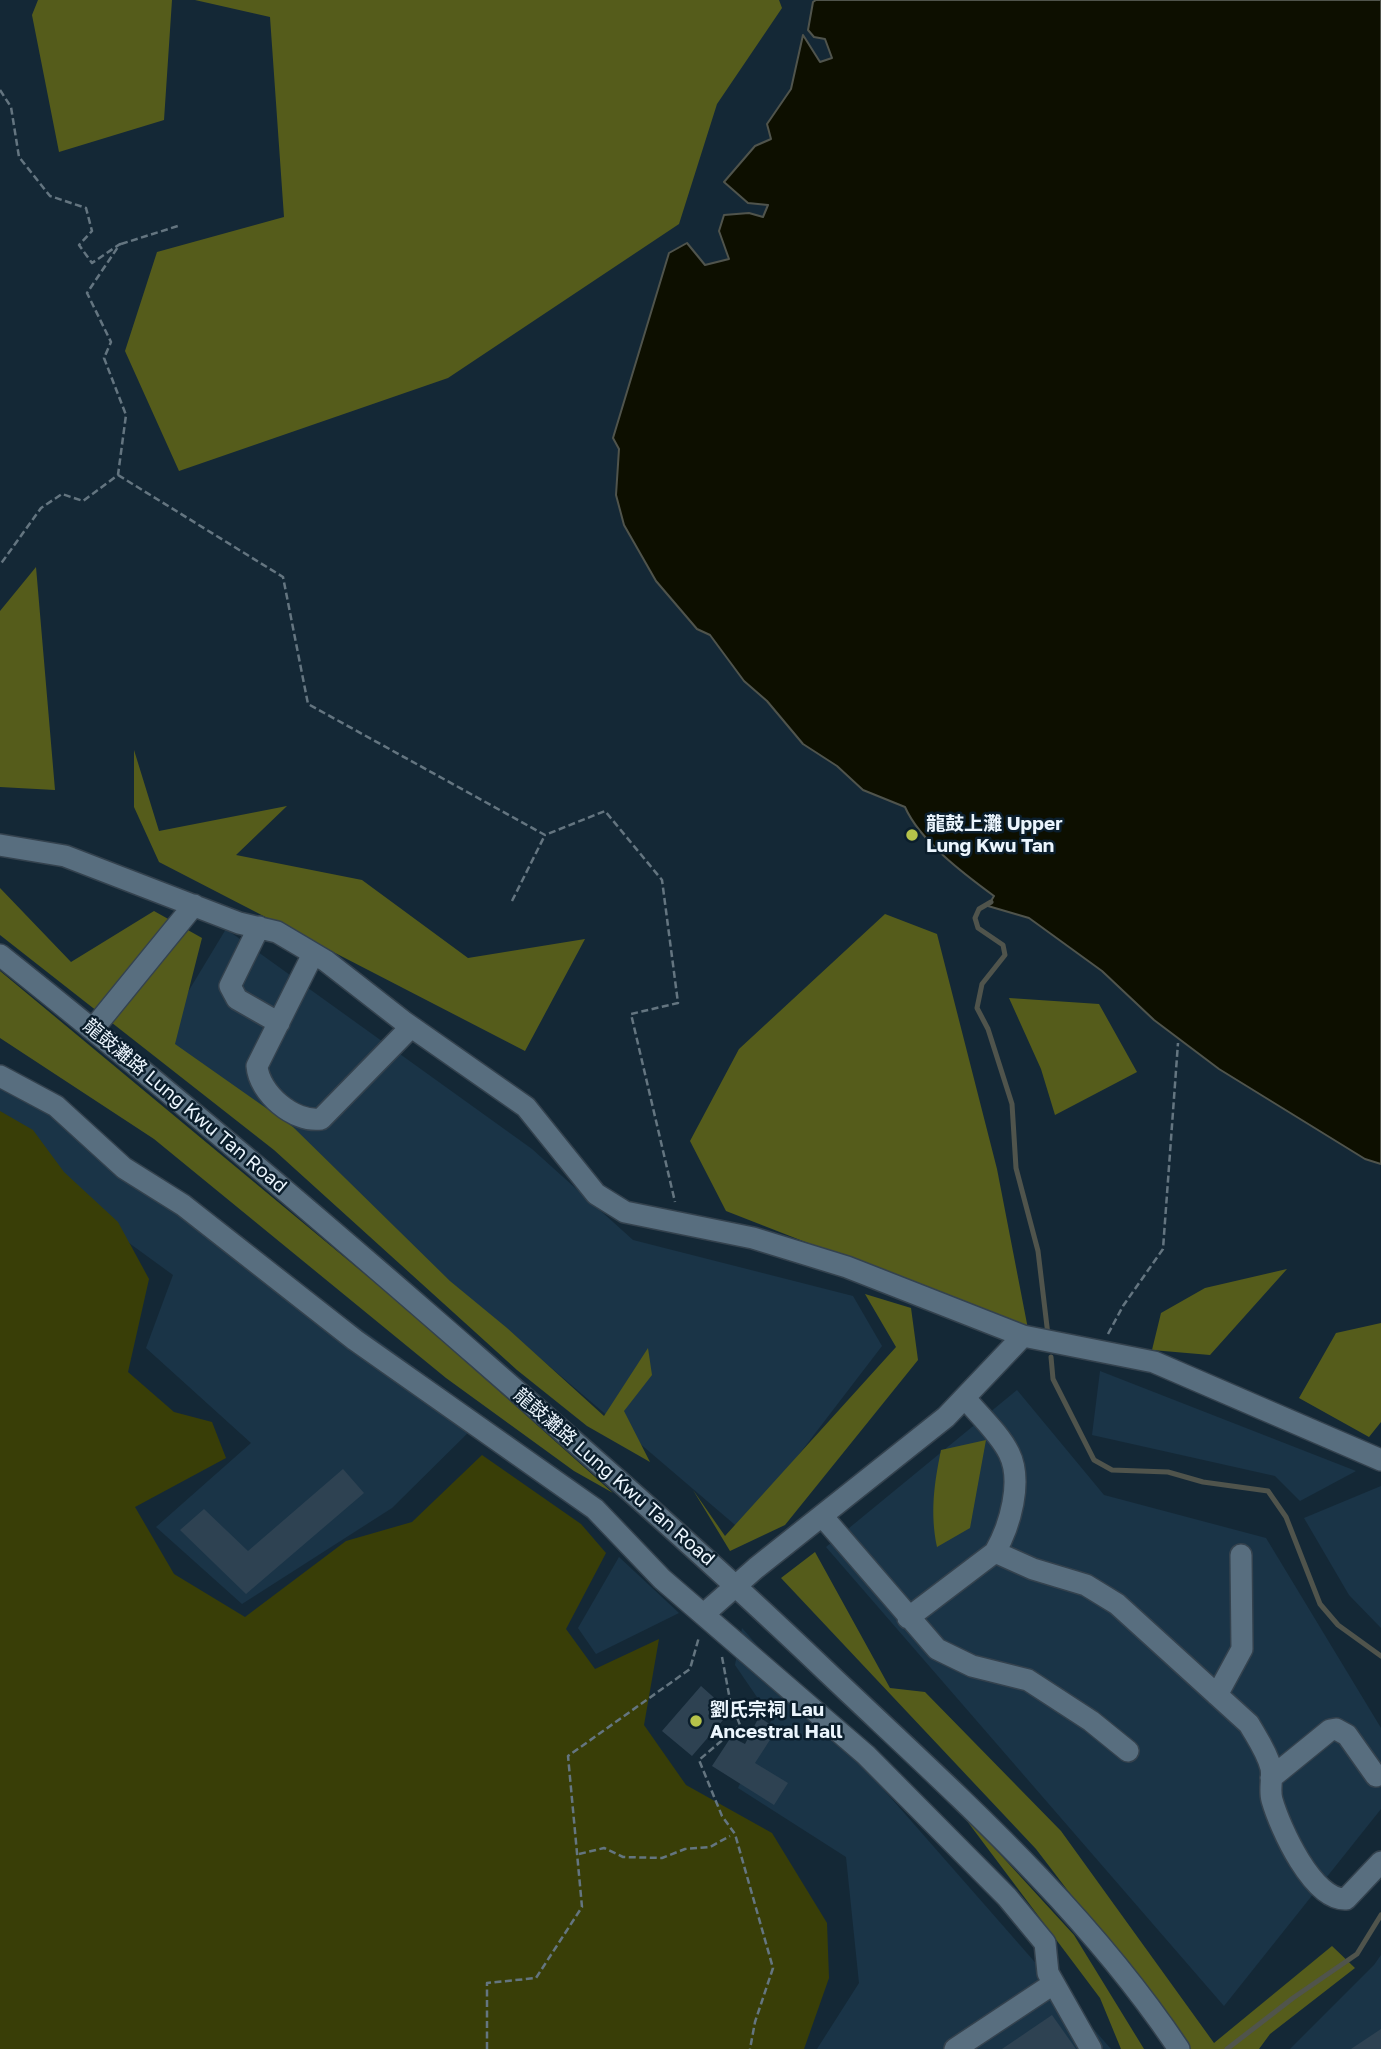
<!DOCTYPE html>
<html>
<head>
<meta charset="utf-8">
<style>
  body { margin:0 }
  canvas { display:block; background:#142836 }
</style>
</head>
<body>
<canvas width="1381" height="2049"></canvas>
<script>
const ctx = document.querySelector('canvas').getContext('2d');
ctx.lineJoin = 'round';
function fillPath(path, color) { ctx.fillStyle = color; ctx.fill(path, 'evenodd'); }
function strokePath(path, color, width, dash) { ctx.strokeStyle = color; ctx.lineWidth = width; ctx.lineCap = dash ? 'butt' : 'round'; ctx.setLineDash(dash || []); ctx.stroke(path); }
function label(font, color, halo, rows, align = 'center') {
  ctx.font = font + ' "Golos Text","Noto Sans TC",sans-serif'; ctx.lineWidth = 5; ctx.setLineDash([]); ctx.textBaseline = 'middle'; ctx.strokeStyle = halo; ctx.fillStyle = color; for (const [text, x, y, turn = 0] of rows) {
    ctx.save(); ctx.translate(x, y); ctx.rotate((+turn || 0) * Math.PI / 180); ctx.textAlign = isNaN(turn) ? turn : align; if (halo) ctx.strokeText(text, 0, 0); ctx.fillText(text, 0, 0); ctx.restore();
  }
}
fillPath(new Path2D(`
  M226,929L532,1149L633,1240L853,1296L882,1346L741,1530L162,1035Z
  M0,1069L484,1417L392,1508L242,1604L156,1527L251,1443L146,1348L173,1275L0,1149Z
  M1100,1371L1356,1471L1300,1501L1275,1476L1092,1435Z
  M1017,1390L1104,1495L1266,1538L1381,1728V1809L1224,2006L826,1547Z
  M1381,1486V1628L1349,1595L1304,1518Z
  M619,1557L679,1613L596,1654L578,1628Z
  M742,1628L1111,2049H817L859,1983L846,1857L738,1788L772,1719L735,1665Z
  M1381,1955V2049H1290L1374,1965Z`), '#1a3447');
fillPath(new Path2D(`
  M0,1111L33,1130L64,1172L118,1222L149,1279L128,1372L174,1412L212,1422L226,1458L135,1507L174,1574L245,1617L346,1541L412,1522L482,1455L581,1524L606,1553L566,1629L595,1669L659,1639L644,1725L686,1785L772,1833L827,1923L829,1978L804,2049H0Z`), '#393e07');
fillPath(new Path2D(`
  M38,0H172L164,120L59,152L32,15Z
  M195,0H779L782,8L717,104L679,224L448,378L179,471L125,351L157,252L284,217L270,17Z
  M36,567L55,790L0,787V611Z
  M134,750L159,831L287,806L236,855L362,880L468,958L585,939L525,1051L159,862L134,807Z
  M0,888L71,962L154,911L202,938L175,1044L293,1127L450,1281L507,1328L604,1416L648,1348L652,1375L624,1411L650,1462L587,1426L517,1370L274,1150L0,935Z
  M885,914L937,934L997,1169L1028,1329L726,1211L690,1141L739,1049Z
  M0,971L414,1315L613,1493L574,1471L446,1378L154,1139L0,1038Z
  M1009,998L1099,1004L1137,1072L1055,1115L1041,1069Z
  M1287,1269L1210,1355L1152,1350L1161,1313L1205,1288Z
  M865,1294L911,1308L918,1360L785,1525L730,1551L693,1490L725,1536L896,1347Z
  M1381,1323V1422L1369,1437L1299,1398L1336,1333Z
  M986,1440L970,1528L937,1547C930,1513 934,1484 941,1450Z
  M815,1552L890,1688L925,1692L1061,1831L1214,2043L1332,1946L1355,1968L1270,2034L1259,2049H1189L1036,1849L781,1578Z
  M955,1805L1074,1935L1144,2049H1121L1100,1998Z`), '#555c1b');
const water = new Path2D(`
  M816,0H1381V1164L1365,1159L1219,1069L1154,1020L1102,971L1029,918L988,906L994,896C964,874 920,841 905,807L863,790L837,766L803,744L767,701L744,681L710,635L697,629L656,581L624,525L616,495L619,449L613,438L669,253L687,243L705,265L729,259L719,231L724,215L749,213L763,217L768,205L748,203L724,182L755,146L771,139L767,124L791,89L803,35L820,62L832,58L825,39L814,37L808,30L813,2Z`);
fillPath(water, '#0d0f00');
strokePath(water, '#50544c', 2);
strokePath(new Path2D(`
  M991,902L979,909L975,918L978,928L1003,945L1005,955L982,984L977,1008L988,1029L1012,1104L1016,1168L1038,1251L1048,1335
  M1051,1357L1053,1379L1094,1460L1112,1470L1168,1472L1203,1482L1268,1491L1286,1517L1320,1604L1338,1625L1381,1656
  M1227,2049L1293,1998L1357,1954L1381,1915`), '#50544c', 5);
fillPath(new Path2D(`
  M343,1469L364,1493L246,1594L180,1530L204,1509L248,1551Z
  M701,1686L730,1712L692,1756L662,1731Z
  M759,1717L777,1729L755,1763L788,1783L774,1805L712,1766L731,1737L745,1744Z
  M1052,2015L1076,2049H1002Z
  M1381,2029V2049H1351Z`), '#2e4252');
const minor = new Path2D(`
  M0,845L65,856L239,923L277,932L326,961L403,1021L526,1107L596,1194L625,1212L753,1238L847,1267L1023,1336L1154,1362L1381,1460
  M259,927L230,986L237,999L279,1023
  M313,954L257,1066C259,1093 294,1123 321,1119L411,1027
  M0,955C152,1076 300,1202 447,1330C575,1442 703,1553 826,1671C951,1790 1083,1905 1179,2049
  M93,1029L194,905
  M0,1076L56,1106L124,1168L183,1205L355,1340L595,1509L662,1579L866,1755L1007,1897L1045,1943L1048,1973L1091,2049
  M823,1517L937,1649L972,1666L1028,1680L1091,1721L1128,1751
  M995,1552L1033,1569L1086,1585L1117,1604L1249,1724C1257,1738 1267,1752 1271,1768C1273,1778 1269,1790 1272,1800C1280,1828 1313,1901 1346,1899L1381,1862
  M704,1614L756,1568L946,1417L1023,1336
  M908,1618L995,1552C1010,1526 1023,1481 1009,1453C999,1433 978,1414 965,1398
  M1217,1695L1242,1649L1241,1555
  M1271,1778L1330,1730L1336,1729L1347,1735L1376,1776
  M955,2049L1053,1984`);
strokePath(minor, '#34424e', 24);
strokePath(new Path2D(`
  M0,90L11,107L19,157L50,196L86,208L92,231L79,245L92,263L120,244L87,293L111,342L104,358L126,415L118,475L83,501L62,494L41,508L0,565
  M121,244L181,225
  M118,475L283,577L308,704L545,835L605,811L662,880L678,1003L631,1014L675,1202
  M512,901L545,835
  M1108,1334L1123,1306L1163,1249L1178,1043
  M722,1657L730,1700L740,1725L699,1760L722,1816L735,1834L773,1968L755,2022L750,2049
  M579,1854L604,1848L623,1857L662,1858L685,1849L710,1847L730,1836
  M487,2049V1983L536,1978L582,1907L568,1756L690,1669L699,1637`), '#647580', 2.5, [7, 3.5]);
strokePath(minor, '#586e7f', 21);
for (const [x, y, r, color] of [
  [912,835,7,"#b5c24a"],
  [696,1721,7,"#b5c24a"]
]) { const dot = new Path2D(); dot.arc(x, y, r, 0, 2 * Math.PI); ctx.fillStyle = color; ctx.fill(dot); strokePath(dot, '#0b1e2c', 2.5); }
label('bold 19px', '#ebf5fd', '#0b1e2c', [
  ["龍鼓上灘 Upper",926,824],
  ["Lung Kwu Tan",926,846],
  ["劉氏宗祠 Lau",710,1710],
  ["Ancestral Hall",710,1732]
], 'left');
label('19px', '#ebf5fd', '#0b1e2c', [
  ["龍鼓灘路 Lung Kwu Tan Road",185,1106,40],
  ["龍鼓灘路 Lung Kwu Tan Road",614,1477,41]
]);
</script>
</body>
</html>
